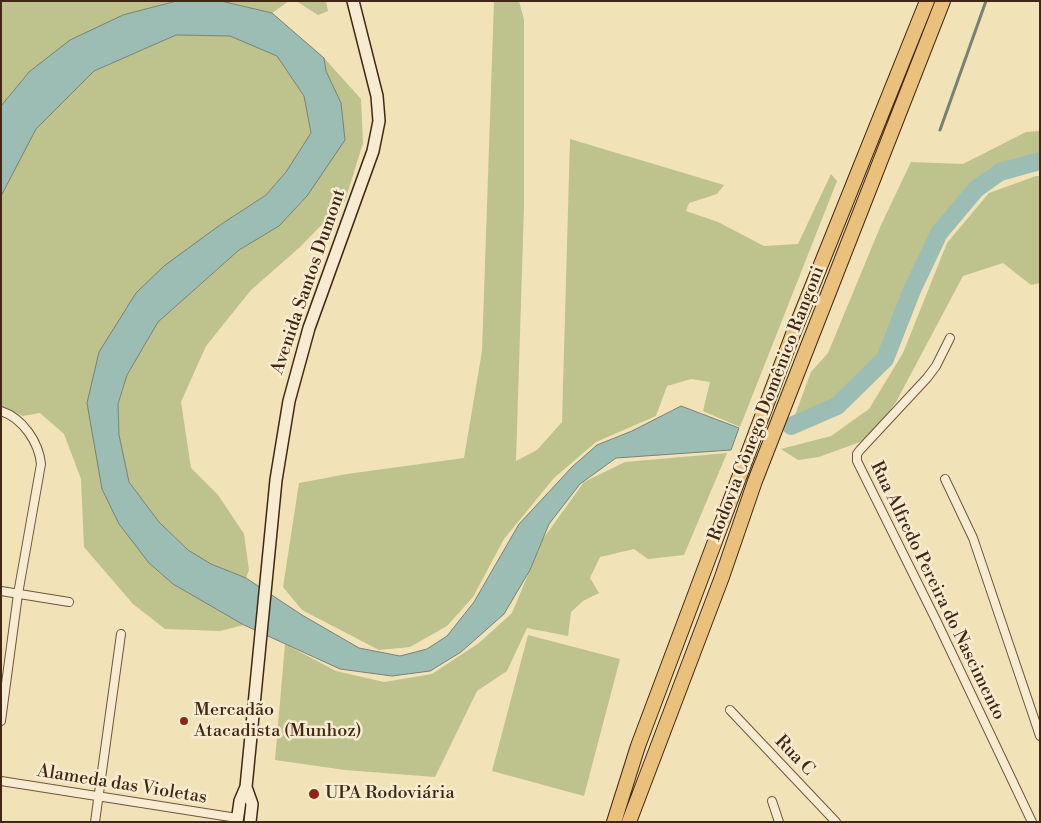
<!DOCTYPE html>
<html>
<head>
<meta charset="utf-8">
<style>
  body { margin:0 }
  #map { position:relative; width:1041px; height:823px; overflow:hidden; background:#f2e2b8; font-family:"Libre Bodoni",serif }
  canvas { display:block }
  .frame { position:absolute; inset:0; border:2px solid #422814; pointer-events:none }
</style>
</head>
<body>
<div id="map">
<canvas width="1041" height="823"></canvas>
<div class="frame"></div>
</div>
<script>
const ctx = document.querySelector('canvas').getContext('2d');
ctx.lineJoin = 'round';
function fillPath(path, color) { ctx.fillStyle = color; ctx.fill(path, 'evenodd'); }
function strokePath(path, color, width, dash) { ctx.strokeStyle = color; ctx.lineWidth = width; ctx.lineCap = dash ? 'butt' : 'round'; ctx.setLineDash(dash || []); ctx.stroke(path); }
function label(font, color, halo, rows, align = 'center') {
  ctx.font = font + ' "Libre Bodoni",serif'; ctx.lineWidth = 5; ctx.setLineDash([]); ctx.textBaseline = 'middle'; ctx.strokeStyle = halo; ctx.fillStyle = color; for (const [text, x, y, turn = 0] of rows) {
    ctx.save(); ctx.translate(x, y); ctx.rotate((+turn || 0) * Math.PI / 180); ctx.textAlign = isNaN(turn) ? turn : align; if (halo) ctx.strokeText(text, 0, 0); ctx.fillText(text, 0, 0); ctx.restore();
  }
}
fillPath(new Path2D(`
  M1,1H177L123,15L29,72L1,106Z
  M221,1H289L272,13Z
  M296,1H326L328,11L318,15Z
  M494,1H519L524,20V207L516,461L537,450L562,422L570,139L724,185L717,194L689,203L686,211L718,222L764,246L798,244L831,174L837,181L740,427L703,411L710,382L691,379L667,386L656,416L596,442L554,478L504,539L473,597L447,626L410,647L379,650L302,610L283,587L299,483L347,474L464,458L482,351Z
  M176,35L230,36L277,56L304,96L311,133L286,172L266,195L220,225L87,403L149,563L173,584L244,625L220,631L165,629L133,604L84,547L81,479L64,434L40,413L23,416L1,406V196L36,129L94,71Z
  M324,58L361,99L363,143L345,201L299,248L251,290L206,346L181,402L191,468L218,495L244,534L249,570L246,578L211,564L188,550L159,522L129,482L119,436L118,405L127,375L158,322L239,250L279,226L307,196L341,103L325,71Z
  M1040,131V154L990,168L959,197L928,236L906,283L879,354L867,373L840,400L795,415L811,372L828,353L881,225L911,162L963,164L1026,132Z
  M1036,176H1040V283L1031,285L1003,263L963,276L896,402L868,439L819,457L798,460L781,449L831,436L869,409L903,353L947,243L989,193Z
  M727,453L684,555L648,559L634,549L600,557L590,578L599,593L583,601L571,612L568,636L527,628L507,671L477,691L435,777L345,770L275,760L285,644L336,671L384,682L432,674L479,643L512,613L543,539L584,482L625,462Z
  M528,635L620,659L584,796L492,771Z`), '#bec28d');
const water = new Path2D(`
  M177,1H221L272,13L324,58L326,71L341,103L345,140L307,196L279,226L239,250L158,322L127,375L118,404L119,435L129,482L159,522L188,550L211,564L246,578L302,615L359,648L400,656L427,649L447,636L474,602L519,524L572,467L597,445L632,431L681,406L739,428L731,450L616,458L580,484L549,524L530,570L504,614L461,652L430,671L392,676L340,669L244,625L173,584L149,563L119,524L102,489L87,403L99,352L136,293L164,266L220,225L266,195L286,172L311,133L304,96L277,56L230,36L176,35L94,71L36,129L1,196V106L29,72L70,40L123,15Z`);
fillPath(water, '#9cbdb4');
strokePath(water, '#788174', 1);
strokePath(new Path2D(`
  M940,130L986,1`), '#788174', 3);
strokePath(new Path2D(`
  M791,426L837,406L885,359L912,290L939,233L976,189L1000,172L1040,161`), '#9cbdb4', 18);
const minor = new Path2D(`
  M950,338L936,366L927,378L860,450L857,454V461L936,620L1032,822
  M1,411C23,418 39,443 41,464L18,594L1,721
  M945,479L973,538L1040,736
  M1,591L69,602
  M730,710L836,822
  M1,781L237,818
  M772,801L779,822
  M95,822L121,634`);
const secondary = new Path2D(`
  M246,787L252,804L250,822
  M237,822L240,801L246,787L276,480L289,401L309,328L373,151L379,121L377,96L353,1`);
const motorway = new Path2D(`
  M614,822L638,746L793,334L927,1
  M629,822L722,577L755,481L943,1`);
strokePath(minor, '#6e563d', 10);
strokePath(secondary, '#422814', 14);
strokePath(motorway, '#422814', 16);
strokePath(minor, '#f7ecd1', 8);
strokePath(secondary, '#f7ecd1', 11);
strokePath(motorway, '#e9c17c', 14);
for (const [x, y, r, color] of [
  [184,721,5,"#8f2418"],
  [314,794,6,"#8f2418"]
]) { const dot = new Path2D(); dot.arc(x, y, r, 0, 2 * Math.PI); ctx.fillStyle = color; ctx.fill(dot); strokePath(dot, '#f7ecd1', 2); }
label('18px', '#422814', '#f7ecd1', [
  ["Avenida Santos Dumont",309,282,-71],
  ["Rodovia Cônego Domênico Rangoni",767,404,-69],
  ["Rua Alfredo Pereira do Nascimento",937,591,64],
  ["Rua C",794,756,46],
  ["Alameda das Violetas",122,785,9]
]);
label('18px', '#422814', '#f7ecd1', [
  ["Mercadão",194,711],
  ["Atacadista (Munhoz)",194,732],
  ["UPA Rodoviária",325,794]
], 'left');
</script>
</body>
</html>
